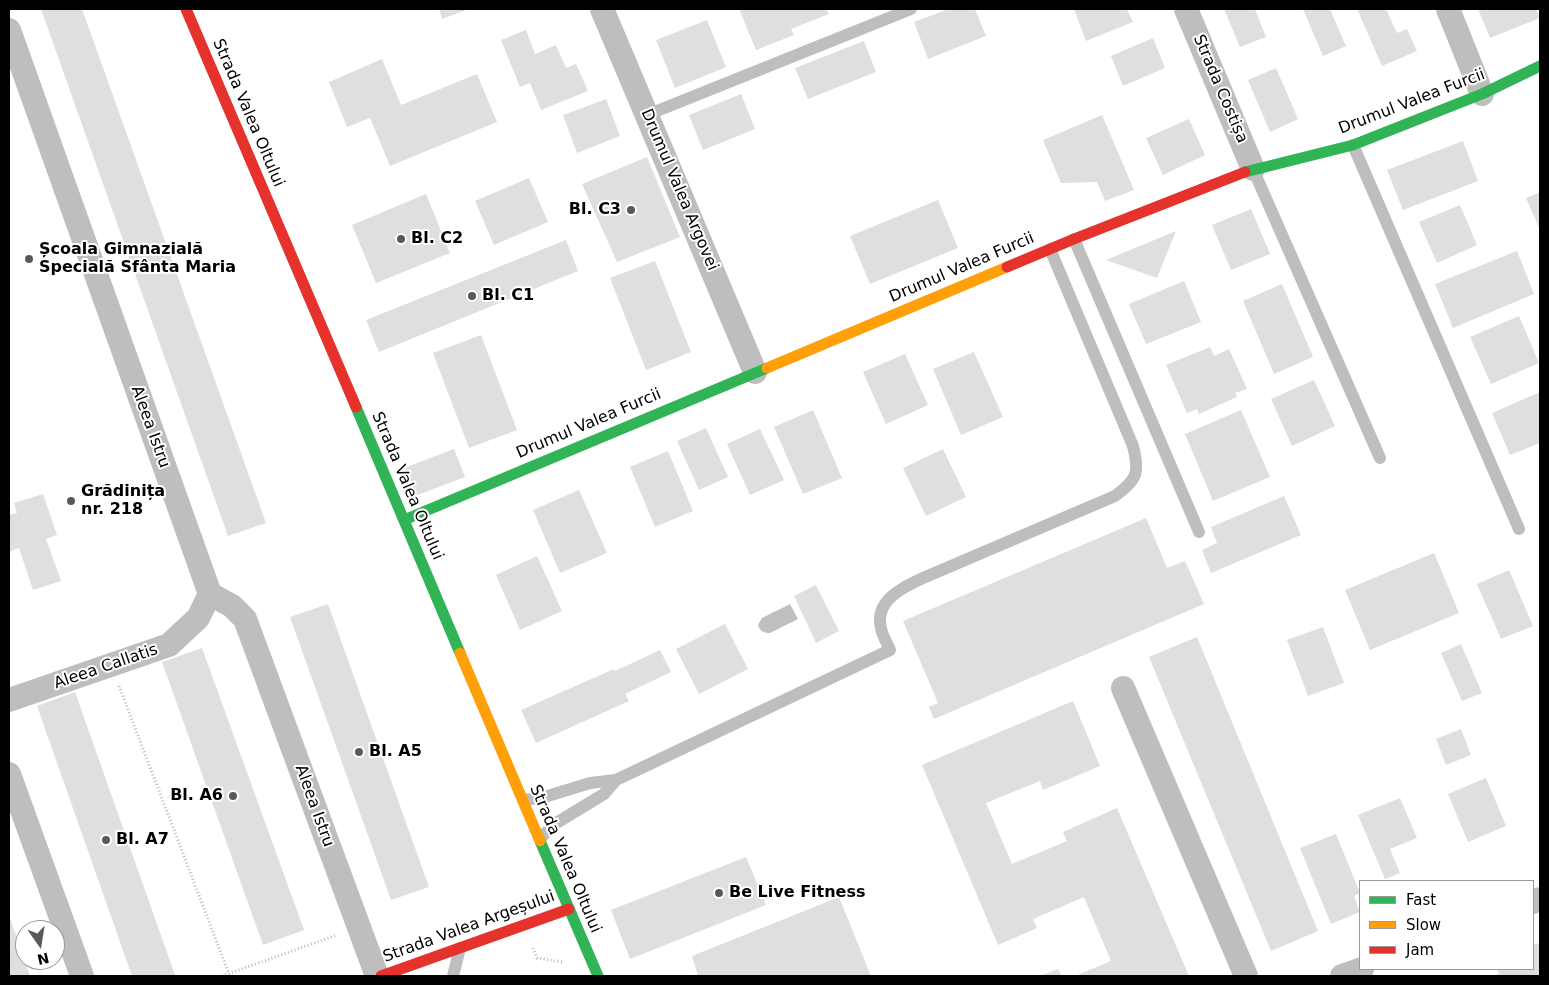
<!DOCTYPE html>
<html>
<head>
<meta charset="utf-8">
<style>
  body { margin:0 }
  #map { position:relative; width:1549px; height:985px; overflow:hidden; background:#fff; font-family:"DejaVu Sans",sans-serif }
  canvas { display:block }
  .frame { position:absolute; inset:0; border:10px solid #000; pointer-events:none }
  .legend { position:absolute; left:1359px; top:880px; width:175px; height:90px; box-sizing:border-box; background:#fff; border:1px solid #999; margin:0; padding:6px 9px; list-style:none; font-size:15px; color:#000 }
  .legend li { display:flex; align-items:center; gap:10px; height:25px }
  .legend b { width:25px; border:1px solid #999 }
  .north { position:absolute; left:15px; top:920px; width:50px; height:50px; box-sizing:border-box; background:#fff; border:1px solid #999; border-radius:50%; rotate:167deg; font-size:14px; font-weight:700; line-height:20px; text-align:center; color:#000 }
  .north::after { content:''; display:block; margin:auto; width:18px; height:22px; background:#595959; clip-path:polygon(50% 0,100% 100%,50% 72%,0 100%) }
</style>
</head>
<body>
<div id="map">
<canvas width="1549" height="985"></canvas>
<div class="frame"></div>
<ul class="legend">
<li><b style="height:6px;background:#30b455"></b>Fast</li>
<li><b style="height:6px;background:#ff9f0a"></b>Slow</li>
<li><b style="height:6px;background:#e5322d"></b>Jam</li>
</ul>
<div class="north">N</div>
</div>
<script>
const ctx = document.querySelector('canvas').getContext('2d');
ctx.lineJoin = 'round';
function fillPath(path, color) { ctx.fillStyle = color; ctx.fill(path, 'evenodd'); }
function strokePath(path, color, width, dash) { ctx.strokeStyle = color; ctx.lineWidth = width; ctx.lineCap = dash ? 'butt' : 'round'; ctx.setLineDash(dash || []); ctx.stroke(path); }
function label(font, color, halo, rows, align = 'center') {
  ctx.font = font + ' "DejaVu Sans",sans-serif'; ctx.lineWidth = 4; ctx.setLineDash([]); ctx.textBaseline = 'middle'; ctx.strokeStyle = halo; ctx.fillStyle = color; for (const [text, x, y, turn = 0] of rows) {
    ctx.save(); ctx.translate(x, y); ctx.rotate((+turn || 0) * Math.PI / 180); ctx.textAlign = isNaN(turn) ? turn : align; if (halo) ctx.strokeText(text, 0, 0); ctx.fillText(text, 0, 0); ctx.restore();
  }
}
fillPath(new Path2D(`
  M790,604L798,619L770,633C763,633 760,631 758,625L762,618Z`), '#bfbfbf');
fillPath(new Path2D(`
  M41,9H82L266,523L228,536Z
  M439,9H469L442,19Z
  M739,9H826L829,14L791,29L794,35L756,50Z
  M949,9H975L986,36L928,59L914,22Z
  M1074,9H1127L1133,22L1086,41Z
  M1224,9H1255L1266,37L1240,47Z
  M1303,9H1330L1346,46L1323,56Z
  M1357,9H1386L1397,33L1407,29L1417,51L1382,66Z
  M1478,9H1536L1540,18L1490,38Z
  M707,20L726,67L675,88L656,40Z
  M526,30L535,54L556,45L566,68L576,64L588,91L541,110L530,83L520,87L501,40Z
  M1153,38L1165,68L1123,86L1111,56Z
  M864,41L876,72L808,99L795,68Z
  M382,59L401,105L477,74L497,122L390,166L370,118L347,127L329,82Z
  M1276,68L1298,119L1270,132L1248,80Z
  M741,94L755,129L703,150L689,115Z
  M606,99L620,136L577,153L563,115Z
  M1102,115L1134,190L1105,201L1097,182L1061,183L1043,140Z
  M1189,119L1205,155L1163,175L1146,138Z
  M1463,141L1478,181L1403,210L1387,170Z
  M647,157L680,237L617,262L582,184Z
  M529,178L548,222L494,245L475,201Z
  M1540,192V230L1526,198Z
  M426,194L450,253L376,283L352,225Z
  M938,200L958,248L870,284L850,236Z
  M1460,205L1477,245L1437,263L1419,222Z
  M1251,209L1270,254L1231,270L1212,225Z
  M1176,231L1157,278L1106,260Z
  M566,240L578,271L379,352L366,320Z
  M1517,251L1534,294L1453,328L1435,284Z
  M655,261L691,352L646,370L610,278Z
  M1184,281L1201,322L1146,344L1129,304Z
  M1282,284L1313,357L1274,374L1243,301Z
  M1519,316L1539,363L1491,384L1470,337Z
  M481,335L517,430L469,448L433,353Z
  M1210,347L1214,356L1229,349L1247,389L1235,393L1237,397L1199,414L1197,409L1187,413L1166,365Z
  M974,352L1003,417L961,435L933,369Z
  M905,354L928,405L886,424L863,372Z
  M1314,380L1335,426L1292,446L1271,399Z
  M1540,392V443L1510,455L1492,413Z
  M813,410L842,478L803,494L774,427Z
  M1241,410L1270,477L1213,501L1185,434Z
  M706,428L728,477L699,490L677,441Z
  M760,429L784,480L750,495L727,444Z
  M454,449L465,477L415,496L404,468Z
  M943,449L966,497L926,516L903,468Z
  M668,451L693,511L655,527L630,467Z
  M579,490L607,553L560,573L533,510Z
  M43,494L57,535L46,539L61,581L33,590L19,548L9,552V515L17,513L14,503Z
  M1284,496L1301,535L1211,573L1202,550L1217,543L1211,527Z
  M1146,518L1167,568L1185,561L1204,604L934,719L929,707L938,703L903,621Z
  M1434,553L1459,613L1370,650L1345,590Z
  M537,556L562,611L520,630L496,575Z
  M1509,570L1533,626L1501,639L1477,584Z
  M816,585L839,631L816,643L794,596Z
  M328,604L429,887L391,900L290,617Z
  M725,624L748,669L699,694L676,649Z
  M1323,627L1344,683L1308,696L1287,640Z
  M1197,637L1318,931L1271,951L1149,657Z
  M1461,644L1482,693L1462,701L1441,653Z
  M202,648L304,930L263,945L162,662Z
  M660,650L671,672L625,694L629,701L536,743L521,710L614,669L615,671Z
  M75,692L175,975L172,976H132L37,706Z
  M1073,701L1100,766L1043,790L1040,781L986,803L1012,864L1067,841L1063,832L1117,808L1189,976H1075L1111,961L1084,897L1033,919L1037,928L998,945L922,765Z
  M1461,729L1471,755L1446,765L1436,739Z
  M1486,778L1506,826L1468,842L1448,794Z
  M1400,798L1417,838L1390,849L1400,873L1385,879L1358,815Z
  M1336,834L1360,893L1354,896L1360,912L1331,924L1300,848Z
  M746,857L766,905L630,959L611,910Z
  M839,897L871,976H698L692,956Z
  M9,915L30,976H9Z
  M1538,943L1540,949V976H1494L1499,974L1497,969H1533V945Z
  M1058,969L1062,976H1040Z`), '#dfdfdf');
strokePath(new Path2D(`
  M119,686L229,974
  M533,948L537,958L562,962
  M222,976L337,935`), '#b9b9b9', 3, [1, 2.5]);
strokePath(new Path2D(`
  M647,115L911,9
  M1353,145L1519,529
  M1253,169L1380,458
  M1074,239L1199,532
  M523,800L541,798L590,783L616,780L890,650C887,643 882,635 881,628C874,601 903,587 923,578L1115,496C1137,480 1140,473 1133,446L1050,249
  M540,839L553,825L604,794L616,780
  M453,976L460,948`), '#bebebe', 12);
strokePath(new Path2D(`
  M602,9L755,372
  M1186,9L1253,169
  M1448,9L1482,94
  M9,30L210,594L232,606L245,619L377,976
  M1123,688L1246,976
  M9,700L169,645L198,618L210,594
  M9,774L82,976
  M1533,902L1540,899
  M1342,976L1362,969`), '#bebebe', 24);
strokePath(new Path2D(`
  M1245,172L1353,145L1482,94L1540,66
  M356,407L460,653
  M404,520L767,368
  M540,841L598,976`), '#30b455', 11);
strokePath(new Path2D(`
  M767,368L1007,267
  M460,653L540,841`), '#ff9f0a', 11);
strokePath(new Path2D(`
  M186,9L356,407
  M1007,267L1074,239L1245,172
  M381,976L569,909`), '#e5322d', 11);
for (const [x, y, r, color] of [
  [631,210,5,"#595959"],
  [401,239,5,"#595959"],
  [29,259,5,"#595959"],
  [472,296,5,"#595959"],
  [71,501,5,"#595959"],
  [359,752,5,"#595959"],
  [233,796,5,"#595959"],
  [106,840,5,"#595959"],
  [719,893,5,"#595959"]
]) { const dot = new Path2D(); dot.arc(x, y, r, 0, 2 * Math.PI); ctx.fillStyle = color; ctx.fill(dot); strokePath(dot, '#fff', 2); }
label('16px', '#000', '#fff', [
  ["Strada Costișa",1220,89,67],
  ["Drumul Valea Furcii",1412,102,-21],
  ["Strada Valea Oltului",248,113,67],
  ["Drumul Valea Argovei",679,190,67],
  ["Drumul Valea Furcii",962,268,-23],
  ["Drumul Valea Furcii",589,424,-23],
  ["Aleea Istru",150,427,70],
  ["Strada Valea Oltului",407,486,67],
  ["Aleea Callatis",106,667,-19],
  ["Aleea Istru",314,806,70],
  ["Strada Valea Oltului",565,859,67],
  ["Strada Valea Argeșului",469,927,-20]
]);
label('bold 16px', '#000', '#fff', [
  ["Bl. C3",621,210,"right"],
  ["Bl. C2",411,239],
  ["Școala Gimnazială",39,250],
  ["Specială Sfânta Maria",39,268],
  ["Bl. C1",482,296],
  ["Grădinița",81,492],
  ["nr. 218",81,510],
  ["Bl. A5",369,752],
  ["Bl. A6",223,796,"right"],
  ["Bl. A7",116,840],
  ["Be Live Fitness",729,893]
], 'left');
</script>
</body>
</html>
